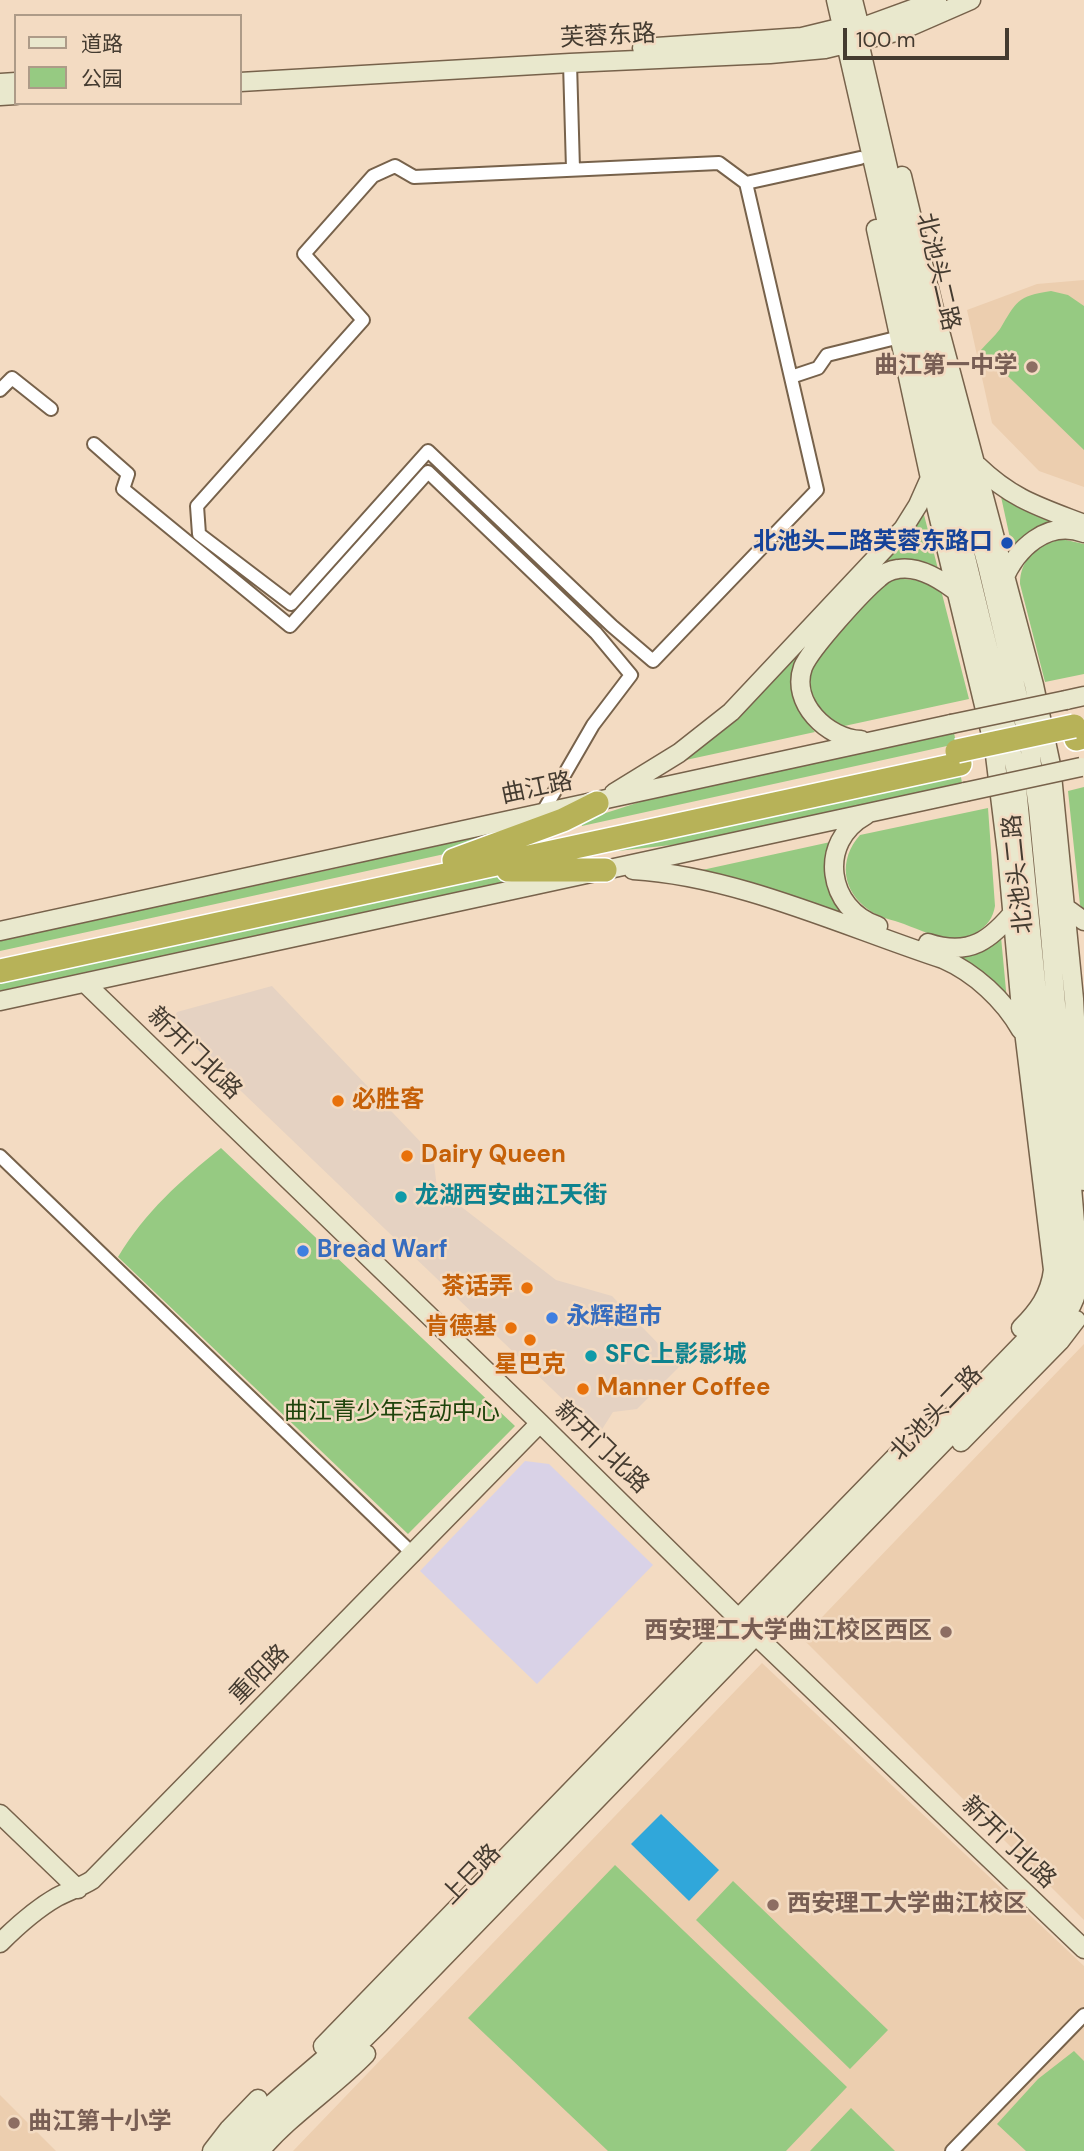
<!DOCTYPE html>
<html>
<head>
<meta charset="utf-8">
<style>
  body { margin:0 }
  #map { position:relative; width:1084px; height:2151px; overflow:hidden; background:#f3dbc2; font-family:"DM Sans","Noto Sans SC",sans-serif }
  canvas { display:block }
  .legend { position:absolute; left:14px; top:14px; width:228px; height:91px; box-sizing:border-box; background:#f3dbc2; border:2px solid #ad9b88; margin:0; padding:9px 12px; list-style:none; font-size:21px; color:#443b30 }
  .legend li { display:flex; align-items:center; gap:14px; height:35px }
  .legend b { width:35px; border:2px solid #ad9b88 }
  .scale { position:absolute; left:843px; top:28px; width:166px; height:32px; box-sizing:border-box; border:4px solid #443b30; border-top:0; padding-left:9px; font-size:21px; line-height:24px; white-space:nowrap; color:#443b30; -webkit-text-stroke:5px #f3dbc2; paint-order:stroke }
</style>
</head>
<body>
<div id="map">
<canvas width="1084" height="2151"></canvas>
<ul class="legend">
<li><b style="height:9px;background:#e9e8cd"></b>道路</li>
<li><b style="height:19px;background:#96ca82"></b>公园</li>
</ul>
<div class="scale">100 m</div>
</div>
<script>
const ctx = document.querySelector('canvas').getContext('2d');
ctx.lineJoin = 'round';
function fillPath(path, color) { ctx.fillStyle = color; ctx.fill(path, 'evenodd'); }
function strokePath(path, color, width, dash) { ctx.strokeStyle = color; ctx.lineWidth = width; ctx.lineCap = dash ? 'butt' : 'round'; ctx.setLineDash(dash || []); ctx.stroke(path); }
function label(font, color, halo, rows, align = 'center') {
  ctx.font = font + ' "DM Sans","Noto Sans SC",sans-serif'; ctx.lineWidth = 5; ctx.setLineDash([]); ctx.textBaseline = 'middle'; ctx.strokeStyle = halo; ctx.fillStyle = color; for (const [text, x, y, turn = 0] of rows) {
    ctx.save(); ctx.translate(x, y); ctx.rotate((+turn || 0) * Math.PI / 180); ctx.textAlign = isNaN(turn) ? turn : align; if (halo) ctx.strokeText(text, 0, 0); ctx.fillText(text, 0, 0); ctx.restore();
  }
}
fillPath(new Path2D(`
  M272,986L433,1155L437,1188L556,1280L612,1296L680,1366L637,1409L613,1412L599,1434L171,1024L177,1012Z`), '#e5d2c2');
fillPath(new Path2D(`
  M525,1461L549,1464L653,1565L537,1684L420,1571Z`), '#d9d2e7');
fillPath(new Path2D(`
  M1084,280V487L1039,471L992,423L967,310L1037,284Z
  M1084,1344V1920L802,1638Z
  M762,1663L1084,1966V2151H293Z
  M0,2095L56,2151H0Z`), '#ecceaf');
fillPath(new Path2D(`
  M1051,291L1068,295L1084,306V450L981,350C987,343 995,336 1000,329C1016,302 1017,296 1051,291Z
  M1000,492L1070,523L1013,552Z
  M923,511L938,569H873Z
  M1058,540H1066L1084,544V674L1045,682L1020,584C1020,560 1035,547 1058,540Z
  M894,578L924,581L941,590L969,699L835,728L829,724L806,690L807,672L870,592Z
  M801,647C786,683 789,703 815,732L672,763Z
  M954,732L956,744L582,826L581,821L646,800L689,789Z
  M960,771L962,783L689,843L591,854Z
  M1084,787V909L1080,905L1068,791Z
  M988,808L995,906C993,918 987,926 977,932C953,947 928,933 904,924C893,920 878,917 869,910C842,891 838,860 860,835Z
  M533,821L463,850L0,951V940L338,868Z
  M835,841L853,919L693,872Z
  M537,874L538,878L0,994V979L472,879Z
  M1001,937L1007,1001L945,953Z
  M221,1148L515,1426L408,1534L118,1257C145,1212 181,1180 221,1148Z
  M615,1865L847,2087L786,2151H608L468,2018Z
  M733,1881L888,2030L850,2069L696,1920Z
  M1074,2051L1084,2061V2151H1026L997,2124L1038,2079Z
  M851,2108L895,2151H810Z`), '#96ca82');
fillPath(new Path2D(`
  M661,1814L719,1870L689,1901L631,1844Z`), '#30a7da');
const street = new Path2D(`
  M570,63L573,169
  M719,163L746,183L817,490L653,661L612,626L428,451L291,604L199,534L197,506L363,320L304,254L373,176L395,166L414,177Z
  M746,183L860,158
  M791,377L818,368L827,355L900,337
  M0,390L12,378L51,409
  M94,444L128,474L123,489L290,626L428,472L596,633L631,675L593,725L541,815
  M0,1156L414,1555
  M952,2151L1084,2015`);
const secondary = new Path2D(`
  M642,48L802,37L843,27L860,28L937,0
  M240,82L570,63L770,54L825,49L900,31L971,0
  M0,83L16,82
  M0,96L16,95
  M902,176L933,305L1034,685L1051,765L1074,999L1084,1181
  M876,229L936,506L994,747L1007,853L1020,998L1053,1270C1050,1295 1038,1311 1021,1328
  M978,466C1012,499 1040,507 1084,524
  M1003,581C1016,549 1047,519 1084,533
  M1066,700L1084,696
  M861,740C828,739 790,703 803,667C811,648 862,592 879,578C884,573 891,570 898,569C920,565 945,582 961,595
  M614,793L679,753L731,712L903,529L918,505L930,478
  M866,815C817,842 827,909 878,926
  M633,870C737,876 845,927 943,959C975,973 1004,1000 1021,1030
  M1059,903L1084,921
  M0,931L951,724
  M928,943C970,957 991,940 1017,908
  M85,983L540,1423L747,1627L1084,1949
  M0,1001L965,792
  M961,1442L1060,1341L1076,1320
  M0,1814L78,1889
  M0,1943C17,1926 36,1909 57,1897C68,1891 81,1887 92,1880L540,1423
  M323,2046L901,1451
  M212,2151L229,2129L258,2099
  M228,2151C264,2103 316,2070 359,2027L1050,1315C1062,1299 1067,1289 1067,1269L1044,1064L1015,767L999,693L924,385L836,0
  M245,2151L274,2118L330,2072L380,2023L1058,1324C1074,1307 1079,1292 1079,1268L1049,923L1038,808L1029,743L987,565L927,337L859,42L860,28L853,0
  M260,2151C290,2115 333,2088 366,2054`);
const highway = new Path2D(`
  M1076,739L1084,737
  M454,860L563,820L597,803
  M508,870H605
  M0,971L960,764`);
strokePath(street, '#77624b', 16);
strokePath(secondary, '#77624b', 21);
strokePath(highway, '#fff', 26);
strokePath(street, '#fff', 12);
strokePath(secondary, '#e9e8cd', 18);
strokePath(highway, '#b7b258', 23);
const secondaryBridge = new Path2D(`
  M951,724L1066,700
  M965,792L1081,767`);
const highwayBridge = new Path2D(`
  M957,751L1074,726`);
strokePath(secondaryBridge, '#77624b', 21, []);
strokePath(highwayBridge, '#fff', 26, []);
strokePath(secondaryBridge, '#e9e8cd', 18);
strokePath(highwayBridge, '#b7b258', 23);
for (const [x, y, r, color] of [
  [1032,367,7,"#8d6e63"],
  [1007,543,7,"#1a4fb4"],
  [338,1101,7,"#e8710a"],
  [407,1156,7,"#e8710a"],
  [401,1197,7,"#0f9aa8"],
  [303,1251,7,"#3f7fe0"],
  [527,1288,7,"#e8710a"],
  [552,1318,7,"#3f7fe0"],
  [511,1328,7,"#e8710a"],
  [530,1340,7,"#e8710a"],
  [591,1356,7,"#0f9aa8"],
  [583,1389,7,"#e8710a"],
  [946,1632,7,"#8d6e63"],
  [773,1905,7,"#8d6e63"],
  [14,2123,7,"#8d6e63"]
]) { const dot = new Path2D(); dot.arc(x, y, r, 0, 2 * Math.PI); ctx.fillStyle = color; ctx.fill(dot); strokePath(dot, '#f3dbc2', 2.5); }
label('24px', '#443b30', '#f3dbc2', [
  ["芙蓉东路",608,37,-3],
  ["北池头二路",937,272,77],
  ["曲江路",537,789,-12],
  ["北池头二路",1019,874,-96],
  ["新开门北路",194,1054,44],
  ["北池头二路",937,1414,-46],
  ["新开门北路",601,1448,44],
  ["重阳路",260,1675,-45],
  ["新开门北路",1008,1843,44],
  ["上巳路",472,1875,-46]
]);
label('bold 24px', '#785e54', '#f3dbc2', [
  ["曲江第一中学",1018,367],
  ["西安理工大学曲江校区西区",932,1632],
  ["西安理工大学曲江校区",787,1905,"left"],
  ["曲江第十小学",28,2123,"left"]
], 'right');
label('bold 24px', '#164399', '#f3dbc2', [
  ["北池头二路芙蓉东路口",993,543]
], 'right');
label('bold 24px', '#c56008', '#f3dbc2', [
  ["必胜客",352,1101],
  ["Dairy Queen",421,1156],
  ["茶话弄",513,1288,"right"],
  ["肯德基",497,1328,"right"],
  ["星巴克",530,1366,"center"],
  ["Manner Coffee",597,1389]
], 'left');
label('bold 24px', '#0d838f', '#f3dbc2', [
  ["龙湖西安曲江天街",415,1197],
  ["SFC上影影城",605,1356]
], 'left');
label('bold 24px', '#366cbe', '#f3dbc2', [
  ["Bread Warf",317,1251],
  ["永辉超市",566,1318]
], 'left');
label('24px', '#1e430b', '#f3dbc2', [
  ["曲江青少年活动中心",392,1413]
]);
</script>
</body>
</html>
